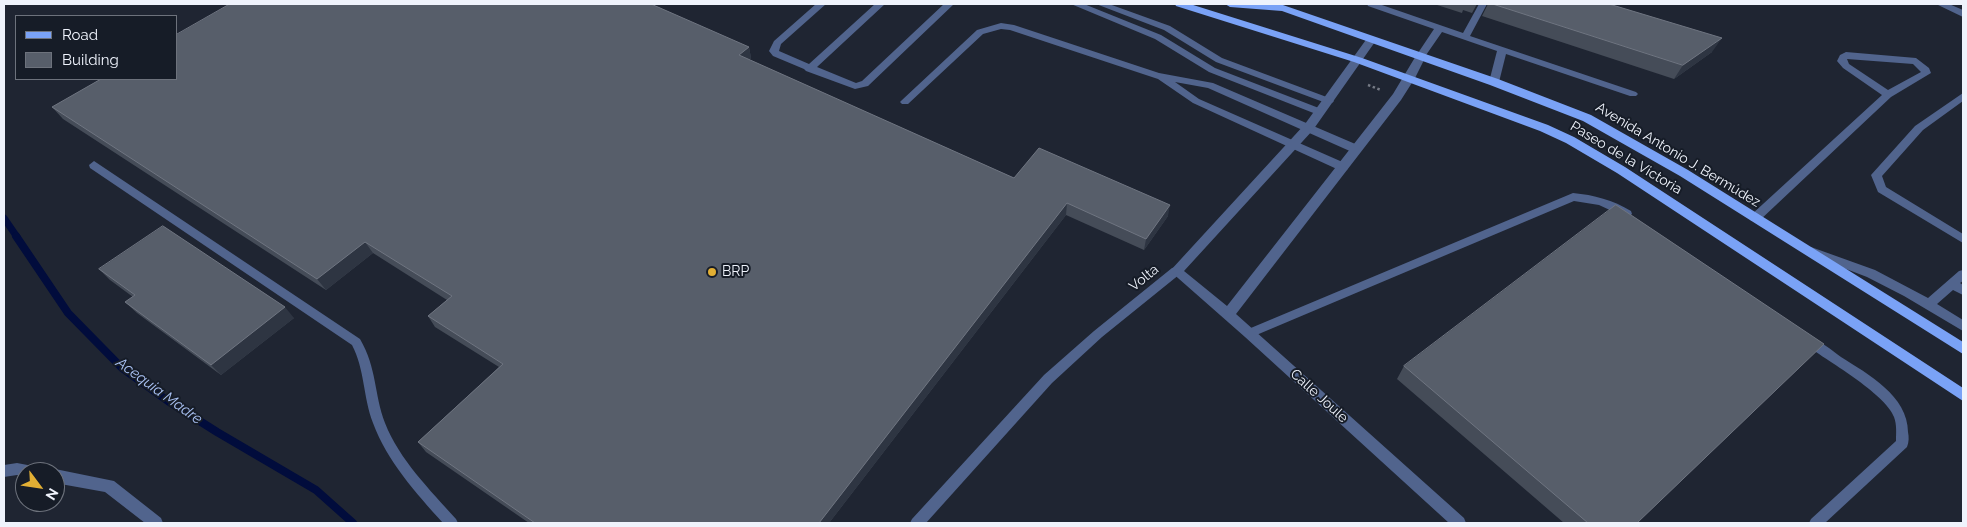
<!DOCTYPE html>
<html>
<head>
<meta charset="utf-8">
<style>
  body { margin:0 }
  #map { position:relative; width:1967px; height:527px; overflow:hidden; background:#1f2532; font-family:Raleway,sans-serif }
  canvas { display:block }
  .frame { position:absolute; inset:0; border:5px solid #eff3fc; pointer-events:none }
  .legend { position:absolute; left:15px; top:15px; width:162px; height:65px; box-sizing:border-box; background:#161c27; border:1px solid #6d727c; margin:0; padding:6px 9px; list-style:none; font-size:15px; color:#eff3fc }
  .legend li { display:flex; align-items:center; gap:10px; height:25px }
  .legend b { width:25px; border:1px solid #6d727c }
  .north { position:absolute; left:15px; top:462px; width:50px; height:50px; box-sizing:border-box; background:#161c27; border:1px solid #6d727c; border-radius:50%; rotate:121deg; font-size:14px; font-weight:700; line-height:20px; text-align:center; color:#eff3fc }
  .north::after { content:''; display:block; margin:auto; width:18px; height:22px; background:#e2af34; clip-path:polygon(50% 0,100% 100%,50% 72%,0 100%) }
</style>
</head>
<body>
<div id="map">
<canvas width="1967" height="527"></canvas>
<div class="frame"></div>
<ul class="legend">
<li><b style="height:6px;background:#7aa2f6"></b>Road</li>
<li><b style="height:14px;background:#575e6a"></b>Building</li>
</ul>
<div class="north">N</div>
</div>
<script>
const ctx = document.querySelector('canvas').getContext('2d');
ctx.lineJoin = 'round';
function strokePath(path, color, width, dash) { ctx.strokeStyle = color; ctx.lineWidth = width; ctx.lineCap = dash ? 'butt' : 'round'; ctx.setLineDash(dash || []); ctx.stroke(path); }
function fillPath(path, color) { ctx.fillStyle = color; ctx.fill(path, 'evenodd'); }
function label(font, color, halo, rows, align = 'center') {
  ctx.font = font + ' Raleway,sans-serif'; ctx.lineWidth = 4; ctx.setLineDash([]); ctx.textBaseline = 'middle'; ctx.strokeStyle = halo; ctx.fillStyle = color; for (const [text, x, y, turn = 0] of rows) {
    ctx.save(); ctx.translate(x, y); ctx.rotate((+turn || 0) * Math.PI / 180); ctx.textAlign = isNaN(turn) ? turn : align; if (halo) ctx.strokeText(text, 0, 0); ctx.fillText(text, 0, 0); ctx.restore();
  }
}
strokePath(new Path2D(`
  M4,218L17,237`), '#010c3c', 7);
strokePath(new Path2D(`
  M16,236L68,313L122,368L168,401L217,432L316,490L353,523`), '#010c3c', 8);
strokePath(new Path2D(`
  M1368,85L1381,90`), '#767b86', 2.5, [2.5, 2.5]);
fillPath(new Path2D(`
  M816,4H826L781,44L779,51L809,64L875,4H885L817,67L856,83L862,81L944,4H954L868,86L855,89L806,71L804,69L773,56L769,51L774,41Z
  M1071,4H1084L1161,35L1215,68L1324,110L1325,112L1320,115L1316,114L1209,72L1155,39Z
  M1096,4H1109L1170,26L1222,58L1332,99L1334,101L1332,103H1326L1216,62L1164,30Z
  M1367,4H1379L1463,33L1479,4H1487L1470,36L1636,92L1638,94L1636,96H1630L1506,54L1499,82L1494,85L1491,84L1489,82L1497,51L1442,32L1424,58H1418L1416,56L1434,29L1368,6Z
  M1001,23L1014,25L1159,73L1213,83L1360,146L1361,149L1360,152H1352L1208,88L1175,82L1199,99L1347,164L1348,167L1347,170H1339L1193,103L1158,79L1010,30L1001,29L983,34L908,104H902L900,102L902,100L977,30Z
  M1846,52L1916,58L1929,68L1931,73L1891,97L1759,221H1751L1750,218L1751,215L1882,95L1843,68L1837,61L1840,55ZM1847,59L1913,64L1921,72L1888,90L1849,64Z
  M1963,93V101L1923,130L1882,176L1886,187L1963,234V243L1878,192L1871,175L1915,126Z
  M94,161L360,339C377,368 374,394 385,423C399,459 430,490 456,519L458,523H443C416,493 387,461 373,423C363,397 365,370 352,345L90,168L89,165Z
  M1573,193C1594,195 1613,200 1631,211L1632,214L1627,218L1599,205L1574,201L1254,336L1250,338L1246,336L1244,333L1246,330Z
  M1811,247L1875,270L1928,298L1959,271L1963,270V281L1960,283L1963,285V295L1953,290L1937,304L1963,320V331L1904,296L1867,277L1807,254L1805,251L1807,248Z
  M1176,267L1180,268L1182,271L1180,274L1102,337L1052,383L926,523H910L912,519L1044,375L1094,331L1172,268Z
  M1808,336C1820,340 1831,350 1841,357C1868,374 1908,396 1908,432C1909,437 1909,442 1907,447L1825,523H1809L1811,519L1896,441C1896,433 1897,425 1894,417C1886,394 1825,359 1804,344L1802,341L1804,338Z`), '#51648d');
fillPath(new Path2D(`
  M1936,4H1949L1963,10V17Z
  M1372,36L1377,39L1313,130L1184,271L1227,306L1393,94L1417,54H1425L1426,56L1415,78L1401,100L1236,314L1464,518L1466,523H1449L1245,337L1170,271L1305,124L1368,37Z
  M17,463L38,467L40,472H25V477L17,475L4,477V465Z
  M55,469L114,481L161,518L163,523H145L105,492L55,483V472H50Z`), '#51648d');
fillPath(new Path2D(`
  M1175,4H1190L1362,58L1548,125L1574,137L1625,167L1963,388V401L1617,173L1566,143L1540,131L1354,62L1176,6Z
  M1225,4H1280L1498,79L1591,115L1688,170L1963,342V354L1680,176L1583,121L1490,85L1282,11L1230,7Z`), '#7aa2f6');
fillPath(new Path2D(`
  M1434,4H1477L1472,13L1463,10L1462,13Z
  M1488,4H1609L1712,52L1674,79L1482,16Z
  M749,47L751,58L749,60L1014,178L1168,216L1144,250L1066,215L829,523H529L426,452L418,442L499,367L435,327L428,316L447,300L373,253L326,290L63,119L52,107Z
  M99,269L294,318L221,375L137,313L125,302L133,297L110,280Z
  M1404,366L1637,523H1564L1397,379Z`), '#454c58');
fillPath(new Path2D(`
  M1722,38L1712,52L1674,79L1683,65Z
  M749,47L751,58L742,67L739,55Z
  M1067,203L1066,215L829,523H819Z
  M1170,205L1168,216L1144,250L1146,239Z
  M365,242L373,253L326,290L317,279Z
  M285,307L294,318L221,375L211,365Z`), '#2e3542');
const building = new Path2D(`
  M230,4H651L749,47L739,55L1014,178L1039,148L1170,205L1146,239L1067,203L819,523H535L418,442L503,364L428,316L452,296L365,242L317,279L52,107L101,79H176V35Z
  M1493,4H1609L1722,38L1683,65Z
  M1616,205L1824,344L1637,523H1588L1404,366Z
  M163,226L285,307L211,365L125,302L135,295L99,269Z`);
fillPath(building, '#575e6a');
strokePath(building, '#6f7581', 1);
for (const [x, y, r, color] of [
  [712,272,5,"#e2af34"]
]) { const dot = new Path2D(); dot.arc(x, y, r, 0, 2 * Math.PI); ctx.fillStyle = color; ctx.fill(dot); strokePath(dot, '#161c27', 2); }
label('14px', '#eff3fc', '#161c27', [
  ["Avenida Antonio J. Bermúdez",1678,155,31],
  ["Paseo de la Victoria",1626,158,31],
  ["Volta",1144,278,-39],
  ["Calle Joule",1319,396,42]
]);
label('14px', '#eff3fc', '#161c27', [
  ["BRP",722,272]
], 'left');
label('italic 15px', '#abc3f5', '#161c27', [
  ["Acequia Madre",159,391,36]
]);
</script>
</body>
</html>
